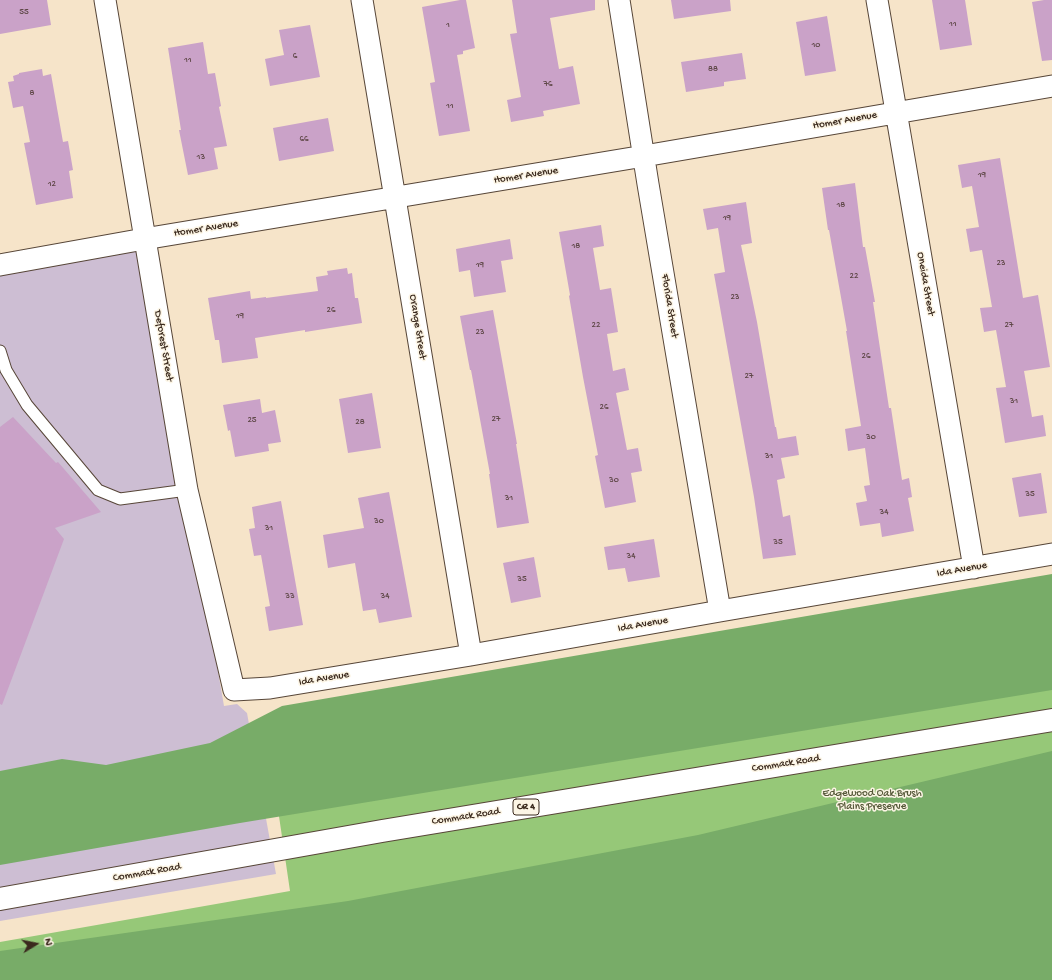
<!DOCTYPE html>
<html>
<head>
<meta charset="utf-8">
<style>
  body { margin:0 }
  #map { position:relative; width:1052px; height:980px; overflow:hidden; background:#f6e4c9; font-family:"Gochi Hand",sans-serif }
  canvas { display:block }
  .north { position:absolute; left:16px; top:924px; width:40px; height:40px; -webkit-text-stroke:3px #fcf5e5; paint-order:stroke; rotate:80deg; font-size:11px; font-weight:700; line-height:16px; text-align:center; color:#3b2a1e }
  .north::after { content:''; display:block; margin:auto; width:14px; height:18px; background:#3b2a1e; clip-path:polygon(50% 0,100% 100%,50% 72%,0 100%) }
</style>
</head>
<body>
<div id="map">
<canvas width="1052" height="980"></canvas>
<div class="north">N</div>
</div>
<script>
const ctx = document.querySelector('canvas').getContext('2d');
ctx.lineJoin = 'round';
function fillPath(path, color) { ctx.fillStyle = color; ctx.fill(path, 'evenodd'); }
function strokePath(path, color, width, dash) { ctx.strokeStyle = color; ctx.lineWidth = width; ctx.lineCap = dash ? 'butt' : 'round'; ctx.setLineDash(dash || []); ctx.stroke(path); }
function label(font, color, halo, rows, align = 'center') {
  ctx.font = font + ' "Gochi Hand",sans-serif'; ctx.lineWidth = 3; ctx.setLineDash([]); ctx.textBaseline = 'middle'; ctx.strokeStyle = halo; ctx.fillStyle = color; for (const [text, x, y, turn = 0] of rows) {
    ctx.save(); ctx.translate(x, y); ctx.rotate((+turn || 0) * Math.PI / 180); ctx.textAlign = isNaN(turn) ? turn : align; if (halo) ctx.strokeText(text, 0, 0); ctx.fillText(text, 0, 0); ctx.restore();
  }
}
fillPath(new Path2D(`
  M144,239L224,706L237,704L247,713L276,874L0,921V263Z`), '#cdbed3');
fillPath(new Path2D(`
  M1052,586V980H0V942L290,891L265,721Z`), '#96c878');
fillPath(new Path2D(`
  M1052,574V690L240,823L0,865V771L62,759L106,765L210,743L282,706Z
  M1052,751V980H0V951L348,901L698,835Z`), '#78ac68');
fillPath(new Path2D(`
  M0,0H47L51,25L0,34Z
  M460,0H466L475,48L463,51V54L457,55L470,131L439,136L430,83L435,82L422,7Z
  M512,0H595V10L550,18L559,69L573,66L580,104L543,111L544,116L511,122L507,100L521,97L510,34L517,33Z
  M671,0H730L731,11L674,19Z
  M932,0H965L972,45L940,50Z
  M1044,0H1052V60L1042,61L1032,2Z
  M827,16L836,71L805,76L796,22Z
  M310,25L320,77L270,86L265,59L284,55L279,30Z
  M203,42L208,74L215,73L221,106L219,107L227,146L214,148L218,169L188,175L179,130H181L168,48Z
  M742,53L746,79L724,82V86L686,92L681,62Z
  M42,69L43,76L51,74L63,142L68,141L73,170L69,171L73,198L36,205L24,143L30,142L23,106L13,108L8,82L14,81L13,76L19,74V73Z
  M328,118L334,151L279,161L273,128Z
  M1000,158L1023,298L1038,295L1050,367L1024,371L1032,417L1043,415L1046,436L1005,443L996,388L1006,387L996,330L984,332L980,308L992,307L982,250L970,252L966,229L979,227L972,186L962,188L958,165Z
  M855,183L863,247H865L875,302H873L889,408H891L902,480L909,478L912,497L908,498L914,531L882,537L880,523L860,526L856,503L867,501L864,486L870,485L865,448L848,451L845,429L861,426L846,331H847L829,230H828L822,188Z
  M746,202L752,243L741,245L757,322L775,427H776L778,439L796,436L799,455L781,458L785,478L777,480L783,517L790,515L796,555L763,559L754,497L714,274L725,272L718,228L707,230L703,209Z
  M601,225L604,246L593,248L600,290L611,288L618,332L607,334L613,371L625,368L629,390L616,393L627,450L638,448L642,471L631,473L636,502L605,508L595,456L598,455L583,377L569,296L570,295L559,232Z
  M510,239L513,259L501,261L506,292L474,297L470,270L459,272L456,249Z
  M347,268L348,274L352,273L355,298H358L362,323L305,332V330L255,338L258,358L222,363L219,340H215L208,298L250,291L251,299L266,297V298L318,291L316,277L328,275L327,271Z
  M493,310L517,444H516L529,523L497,528L489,474H490L471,370H470L460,316Z
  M372,393L381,448L348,453L339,399Z
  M260,399L262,413L275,410L281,442L268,444L269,451L235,457L230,430L228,431L223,405Z
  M13,417L56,463L58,462L101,512L55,528L64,539L2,705L0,704V427Z
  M1041,473L1047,513L1019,517L1012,478Z
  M389,492L412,617L379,623L376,609L363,611L355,563L328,568L323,535L364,528L358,498Z
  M281,501L303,625L269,631L265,607L270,606L261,555L254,556L249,529L255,528L252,507Z
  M654,539L660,577L628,582L625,568L608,570L604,547Z
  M534,557L541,597L511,603L503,563Z`), '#caa2c8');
const lane = new Path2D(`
  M0,351L6,370L27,405L98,490L120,499L187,490`);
const street = new Path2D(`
  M105,0L187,490L234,690L270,688L471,655L720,611L1052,554
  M362,0L471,655
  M619,0L648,184L720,611
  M877,0L974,568
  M0,265L144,239L644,156L1052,86`);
const primary = new Path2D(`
  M0,899L382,831L1052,720`);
strokePath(lane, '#574638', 13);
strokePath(street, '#574638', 23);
strokePath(primary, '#574638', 24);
strokePath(lane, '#fff', 11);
strokePath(street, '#fff', 21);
strokePath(primary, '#fff', 22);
label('9px', '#5f4848', null, [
  ["55",24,13],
  ["11",953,25],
  ["1",448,26],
  ["10",816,46],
  ["6",295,57],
  ["11",188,61],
  ["88",713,70],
  ["76",548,85],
  ["8",32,94],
  ["11",450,107],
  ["66",304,140],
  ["13",201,158],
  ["19",982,176],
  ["12",52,185],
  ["18",841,206],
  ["19",727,219],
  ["18",576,247],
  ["23",1001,264],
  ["19",480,266],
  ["22",854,277],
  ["23",735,298],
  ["26",331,311],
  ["19",240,317],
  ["22",596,326],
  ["27",1009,326],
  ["23",480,333],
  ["26",866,357],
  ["27",749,377],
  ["31",1014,402],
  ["26",604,408],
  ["27",496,420],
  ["25",252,421],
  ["28",360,423],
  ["30",871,438],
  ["31",769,457],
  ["30",614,481],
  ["35",1030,495],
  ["31",509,499],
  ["34",884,513],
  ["30",379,522],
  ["31",269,529],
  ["35",778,543],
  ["34",631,557],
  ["35",522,580],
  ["33",290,597],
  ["34",385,597]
]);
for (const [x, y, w] of [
  [526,807,26]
]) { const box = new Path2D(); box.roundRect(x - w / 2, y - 8, w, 16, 3); ctx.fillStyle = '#fcf5e5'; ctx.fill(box); strokePath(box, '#3b2a1e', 1); }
label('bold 10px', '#3b2a1e', null, [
  ["CR 4",526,807]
]);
label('11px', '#3b2a1e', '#fcf5e5', [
  ["Homer Avenue",845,121,-10],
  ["Homer Avenue",526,176,-9],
  ["Homer Avenue",206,229,-9],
  ["Oneida Street",925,284,80],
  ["Florida Street",669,306,81],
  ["Orange Street",417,327,81],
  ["Deforest Street",163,346,80],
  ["Ida Avenue",962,570,-10],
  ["Ida Avenue",643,625,-10],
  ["Ida Avenue",324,679,-9],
  ["Commack Road",786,764,-9],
  ["Commack Road",466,817,-9],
  ["Commack Road",147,873,-10]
]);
label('11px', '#565939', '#fcf5e5', [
  ["Edgewood Oak Brush",872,794],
  ["Plains Preserve",872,807]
]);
</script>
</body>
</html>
